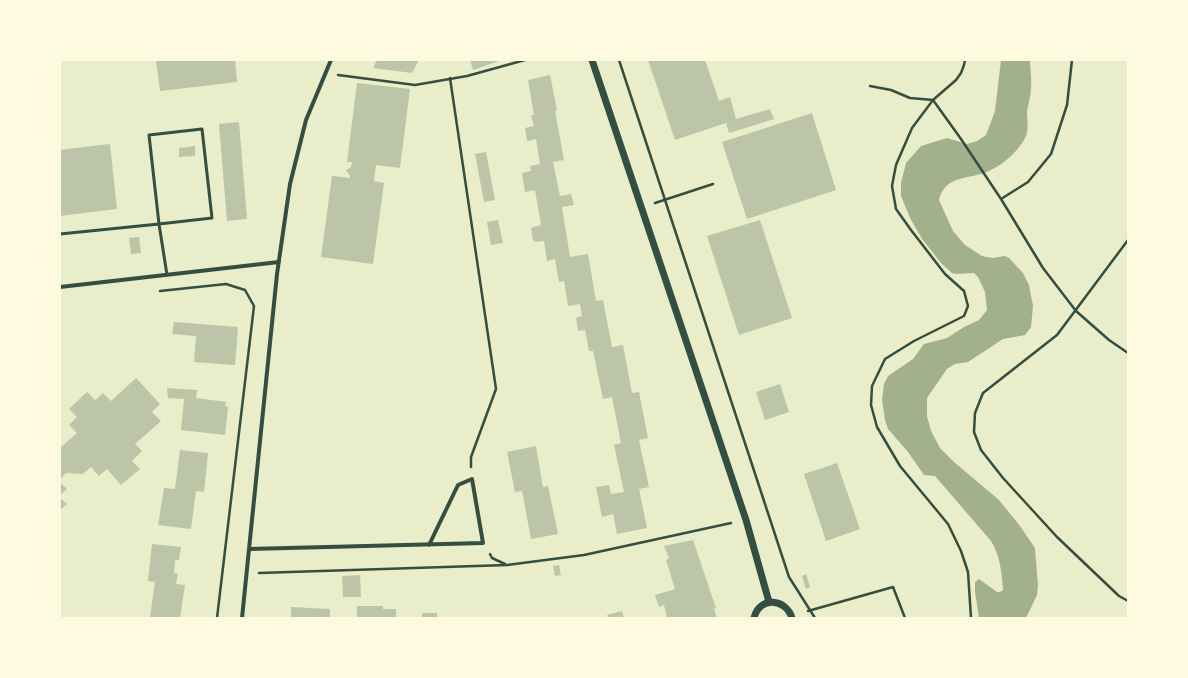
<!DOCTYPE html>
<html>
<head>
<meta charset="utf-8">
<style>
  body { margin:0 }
  #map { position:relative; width:1188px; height:678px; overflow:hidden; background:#e9edc9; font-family:"Nunito Sans",sans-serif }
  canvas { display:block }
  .frame { position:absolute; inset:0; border:61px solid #fefae0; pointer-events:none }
</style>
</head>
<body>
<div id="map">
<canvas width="1188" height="678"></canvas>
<div class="frame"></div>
</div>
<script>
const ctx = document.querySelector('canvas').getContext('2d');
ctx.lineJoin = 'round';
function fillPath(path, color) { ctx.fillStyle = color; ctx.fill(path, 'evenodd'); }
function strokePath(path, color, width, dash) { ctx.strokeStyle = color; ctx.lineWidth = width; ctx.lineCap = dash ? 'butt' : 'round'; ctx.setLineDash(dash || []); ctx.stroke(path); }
fillPath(new Path2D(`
  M1001,60H1030C1030,69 1032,79 1031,88C1031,96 1028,104 1027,112C1027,119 1029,130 1026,136C1019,151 1004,164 989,171C970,180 945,174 939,200L953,231L965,245L982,256L992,258L1005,256L1009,258L1023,273L1029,285L1033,306L1031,327L1025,335L1003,339L968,362L955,364L947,369L927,398V416L931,431L940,448L954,462L999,500L1020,526L1035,548L1038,586L1037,595L1026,618H979L975,592V582L979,579L997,592H1000L1003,590C1002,574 1000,555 991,541L935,476L924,475L908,452L888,429L885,420L882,400L884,384L888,376L913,359L924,344L947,338L964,327L979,320L987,310L985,292L978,277L974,273L956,274L952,273L941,263L922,239L910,218L901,196V183L906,163L921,146L947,138L967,144L977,141L986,135L995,111Z`), '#a3b18a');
fillPath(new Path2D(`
  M156,60H235L237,82L160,91Z
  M377,60H419L412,73L373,68Z
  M470,60H502L473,70Z
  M648,60H705L719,101L730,97L736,119L770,109L774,119L729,133L726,123L675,140Z
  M550,75L557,110L555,111L564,160L553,162L560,196L571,194L574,205L562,207L570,257L588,254L596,301L603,300L612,347L623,345L632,393L639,392L648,438L639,440L649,487L639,489L647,528L617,534L613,514L602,517L596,487L609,485L611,494L624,492L614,445L621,443L612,397L603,399L593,351H589L585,330L578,331L576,318L582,316L580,304L568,306L564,281L559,282L555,259L547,261L544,241L536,242L533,240L531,229L533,227L541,225L535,190L525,192L522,173L531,171L530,166L540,164L536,139L527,141L525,128L534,126L531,115H534L528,80Z
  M357,83L410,89L400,168L376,165L374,181L384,183L373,264L321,257L332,176L350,178V176L346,170L351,167L352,162H347Z
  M812,113L836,190L747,219L722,142Z
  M239,122L247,219L227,221L219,124Z
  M110,144L117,209L60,216V150Z
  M195,146V156L179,157V148Z
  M486,152L495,200L484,202L475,154Z
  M498,220L503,243L491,245L487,222Z
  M760,220L792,318L739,335L707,236Z
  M139,237L141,253L131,254L129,238Z
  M174,322L238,327L235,365L194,362L196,336L172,334Z
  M136,378L160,404L152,412L161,421L135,444L142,451L132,461L140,469L121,485L107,469L99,476L91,467L83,474L66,473L60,479V448L77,433L69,425L77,417L69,409L87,392L95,400L103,393L111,401Z
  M780,384L789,412L765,420L756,392Z
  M167,388L197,390L196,398L226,402L225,406L228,407L225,435L181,430L184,399L168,398Z
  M536,446L543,487L548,486L558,534L531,539L522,491L515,492L507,452Z
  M180,450L208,453L204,492L196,491L191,529L158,525L164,488L175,489Z
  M837,463L860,529L826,541L804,474Z
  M60,482L67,489L60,495Z
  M60,498L67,504L60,510Z
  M693,540L716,608L714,609L717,618H667L664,605L659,607L655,595L675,589L666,560L669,558L664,546Z
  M152,544L181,547L179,560H175L174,573L178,574L176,584L185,585L180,618L150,617L155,582L148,581Z
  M559,565L561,575L555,576L553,566Z
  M806,574L810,587L806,589L802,576Z
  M360,575L361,597H343L342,576Z
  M357,606H383V609H396V618H357Z
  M291,607L330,609V618H291Z
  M622,611L624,618H609L607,615Z
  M422,613H437V618H422Z`), '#bcc5a7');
strokePath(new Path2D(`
  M619,60L789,577L815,618
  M965,60L964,65L961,73L956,80L933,100L912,128L896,165L892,186L896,209L911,230L945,274L964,291L968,306L964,316L914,341L885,359L872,386L871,405L877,427L900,466L948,524L961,551L968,572L971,618
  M338,75L415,85L467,76L525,60
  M450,78L496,389L471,457V467
  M870,86L891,90L910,98L933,100L961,139L1001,199L1043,268L1076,311L1109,340L1128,353
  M1001,199L1028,182L1051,154L1067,105L1072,60
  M655,203L713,184
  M1128,240L1057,335L983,393L975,413L974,432L981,450L1003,478L1057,537L1119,596L1128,601
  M160,291L226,284L245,290L254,306L217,618
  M490,554L492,558L505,564
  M259,573L507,565L584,555L731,523
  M808,611L893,587L905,618`), '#344e41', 2.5);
strokePath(new Path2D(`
  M202,129L212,218L159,224L149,135Z
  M60,234L159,224L167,275`), '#344e41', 3);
strokePath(new Path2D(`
  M60,287L279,262
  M249,549L483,543L472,479L458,485L429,545
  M242,618L277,274L290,184L306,120L331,60`), '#344e41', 4);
strokePath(new Path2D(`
  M592,60L746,520L769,602
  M754,618C759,596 786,598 792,618`), '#344e41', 7);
</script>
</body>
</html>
